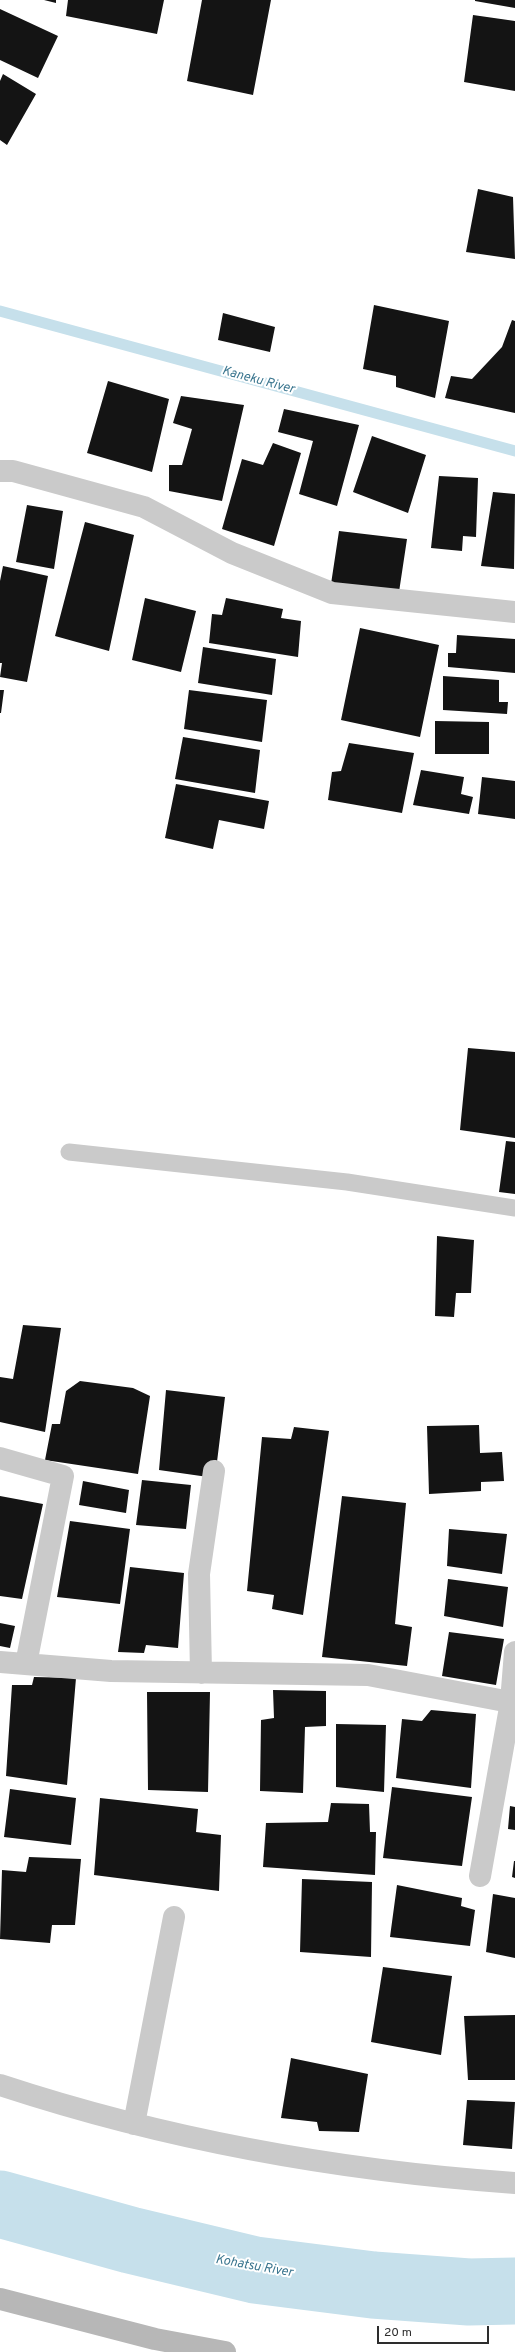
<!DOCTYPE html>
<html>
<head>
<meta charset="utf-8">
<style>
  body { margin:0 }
  #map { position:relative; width:515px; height:2352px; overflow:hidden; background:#fff; font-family:Overpass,sans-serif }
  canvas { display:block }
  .scale { position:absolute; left:377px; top:2326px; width:112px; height:18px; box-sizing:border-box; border:2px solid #2d2d2d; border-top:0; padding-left:5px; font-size:12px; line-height:14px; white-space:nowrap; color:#2d2d2d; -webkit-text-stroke:3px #fff; paint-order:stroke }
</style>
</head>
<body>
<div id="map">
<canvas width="515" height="2352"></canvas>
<div class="scale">20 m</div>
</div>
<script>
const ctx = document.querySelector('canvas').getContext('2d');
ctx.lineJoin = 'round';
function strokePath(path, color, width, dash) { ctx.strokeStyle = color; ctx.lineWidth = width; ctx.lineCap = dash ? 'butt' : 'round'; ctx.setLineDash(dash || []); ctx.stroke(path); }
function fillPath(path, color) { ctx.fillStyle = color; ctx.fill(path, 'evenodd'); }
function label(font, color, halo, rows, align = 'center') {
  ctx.font = font + ' Overpass,sans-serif'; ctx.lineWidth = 4; ctx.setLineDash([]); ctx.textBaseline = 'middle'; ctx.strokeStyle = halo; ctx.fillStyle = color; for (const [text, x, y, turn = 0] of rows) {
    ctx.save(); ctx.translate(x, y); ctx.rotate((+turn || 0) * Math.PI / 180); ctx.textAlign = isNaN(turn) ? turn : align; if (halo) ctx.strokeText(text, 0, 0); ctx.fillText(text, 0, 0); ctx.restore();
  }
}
strokePath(new Path2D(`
  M0,311L515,451`), '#c6e0eb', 11);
strokePath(new Path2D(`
  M0,2204L130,2240L255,2270L373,2285L469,2292L515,2291`), '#c6e0eb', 67);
fillPath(new Path2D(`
  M44,0H56V3Z
  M68,0H164L157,34L66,16Z
  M202,0H271L253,95L187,81Z
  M475,0H515V8L475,1Z
  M0,9L58,36L38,78L0,60Z
  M473,15L515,21V91L464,82Z
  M3,74L36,94L7,145L0,140V81Z
  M478,189L513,197L515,259L466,252Z
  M374,305L449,321L435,398L396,387V376L363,369Z
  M223,313L275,327L270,352L218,340Z
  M512,320L515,321V413L445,398L451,376L472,379L502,347Z
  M108,381L169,399L152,472L87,453Z
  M181,396L244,405L222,501L169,491V465H182L192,429L173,423Z
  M284,409L359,425L337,506L299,494L313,441L278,432Z
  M372,436L426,455L408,513L353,492Z
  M273,443L301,453L274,546L222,529L242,459L263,465Z
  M439,476L478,478L476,537L463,536L462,551L431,548Z
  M493,492L515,494L514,569L481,566Z
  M27,505L63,511L54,569L16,562Z
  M85,522L134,535L109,651L55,636Z
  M339,531L407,539L399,592L331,584Z
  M3,566L48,576L27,682L0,677L2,663H0V581Z
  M145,598L196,611L181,672L132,660Z
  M226,598L283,609L281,618L301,621L298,657L209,643L212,614L222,615Z
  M360,628L439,645L420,737L341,720Z
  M457,635L515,639V673L448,667V653H456Z
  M203,647L276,659L272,695L198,683Z
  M443,676L499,680V702H508L507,714L443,710Z
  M0,690H4L1,713H0Z
  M189,690L267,700L262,742L184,729Z
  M435,721L489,722V754H435Z
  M183,737L260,750L255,793L175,779Z
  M349,743L414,753L402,813L328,800L332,772L341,771Z
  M421,770L464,777L461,794L473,797L469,814L413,805Z
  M482,777L515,781V819L478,814Z
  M176,784L269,801L264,829L219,820L213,849L165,838Z
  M468,1048L515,1052V1138L460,1130Z
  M506,1141L515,1142V1194L499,1192Z
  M437,1236L474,1240L471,1293H456L454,1317L435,1316Z
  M23,1325L61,1328L45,1432L0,1422V1377L13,1379Z
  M80,1381L133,1388L150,1396L138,1474L45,1460L52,1424H60L66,1391Z
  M166,1390L225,1397L215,1478L159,1470Z
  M479,1425L480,1453L502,1452L504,1481L481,1482V1491L429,1494L427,1426Z
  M294,1427L329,1431L303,1615L272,1609L274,1595L247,1591L262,1437L291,1439Z
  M142,1480L191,1485L186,1529L136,1525Z
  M83,1481L129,1490L126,1513L79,1505Z
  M0,1496L43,1504L22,1599L0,1596Z
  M342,1496L406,1503L395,1624L412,1627L407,1666L322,1657Z
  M70,1521L130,1529L120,1604L57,1597Z
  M449,1529L507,1534L502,1574L447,1566Z
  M130,1567L184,1573L178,1648L146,1645L144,1653L118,1652Z
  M448,1579L508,1587L503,1627L444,1616Z
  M0,1623L15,1626L10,1648L0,1646Z
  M449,1632L504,1639L496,1685L442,1676Z
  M34,1677L76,1678L67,1785L6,1776L12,1685H32Z
  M273,1690L326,1691V1726L305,1727L303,1793L260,1791L261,1720L274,1718Z
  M147,1692H210L208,1792L148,1790Z
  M431,1710L476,1714L471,1788L396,1778L402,1719L422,1721Z
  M336,1724L386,1725L384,1792L336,1787Z
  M392,1787L472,1797L462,1866L383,1858Z
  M10,1789L76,1798L71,1845L4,1837Z
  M100,1798L198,1809L196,1832L221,1835L219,1891L94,1875Z
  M331,1803L369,1804L370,1832H376L375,1875L263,1867L266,1823L328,1822Z
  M510,1806L515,1807V1830L508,1829Z
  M29,1857L81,1859L75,1925H52L50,1943L0,1939L2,1870L26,1872Z
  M514,1861H515V1878L512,1877Z
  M302,1879L372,1882L371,1957L300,1952Z
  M397,1885L462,1898L461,1906L475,1910L470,1946L390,1937Z
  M493,1894L515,1898V1958L486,1952Z
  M383,1967L452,1976L441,2055L371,2042Z
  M515,2015V2080H468L464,2016Z
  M291,2058L368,2074L359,2132L319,2131L317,2122L281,2118Z
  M467,2100L515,2102L512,2149L463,2145Z`), '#141414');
strokePath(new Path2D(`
  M69,1152L347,1182L515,1208`), '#cacaca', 17);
strokePath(new Path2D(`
  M0,471H13L144,507L232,553L332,593L515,612
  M0,1458L63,1476L26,1664
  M0,1662L111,1671L368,1675L515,1703
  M201,1673L199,1574L214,1471
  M480,1876L511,1702L515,1652
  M0,2085C167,2140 340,2171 515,2183
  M134,2124L174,1917`), '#cacaca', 22);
strokePath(new Path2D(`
  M0,2299L155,2339L225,2352`), '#b7b7b7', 22);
label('italic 13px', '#3b768f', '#fff', [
  ["Kaneku River",258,381,15],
  ["Kohatsu River",254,2267,10]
]);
</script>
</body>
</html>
